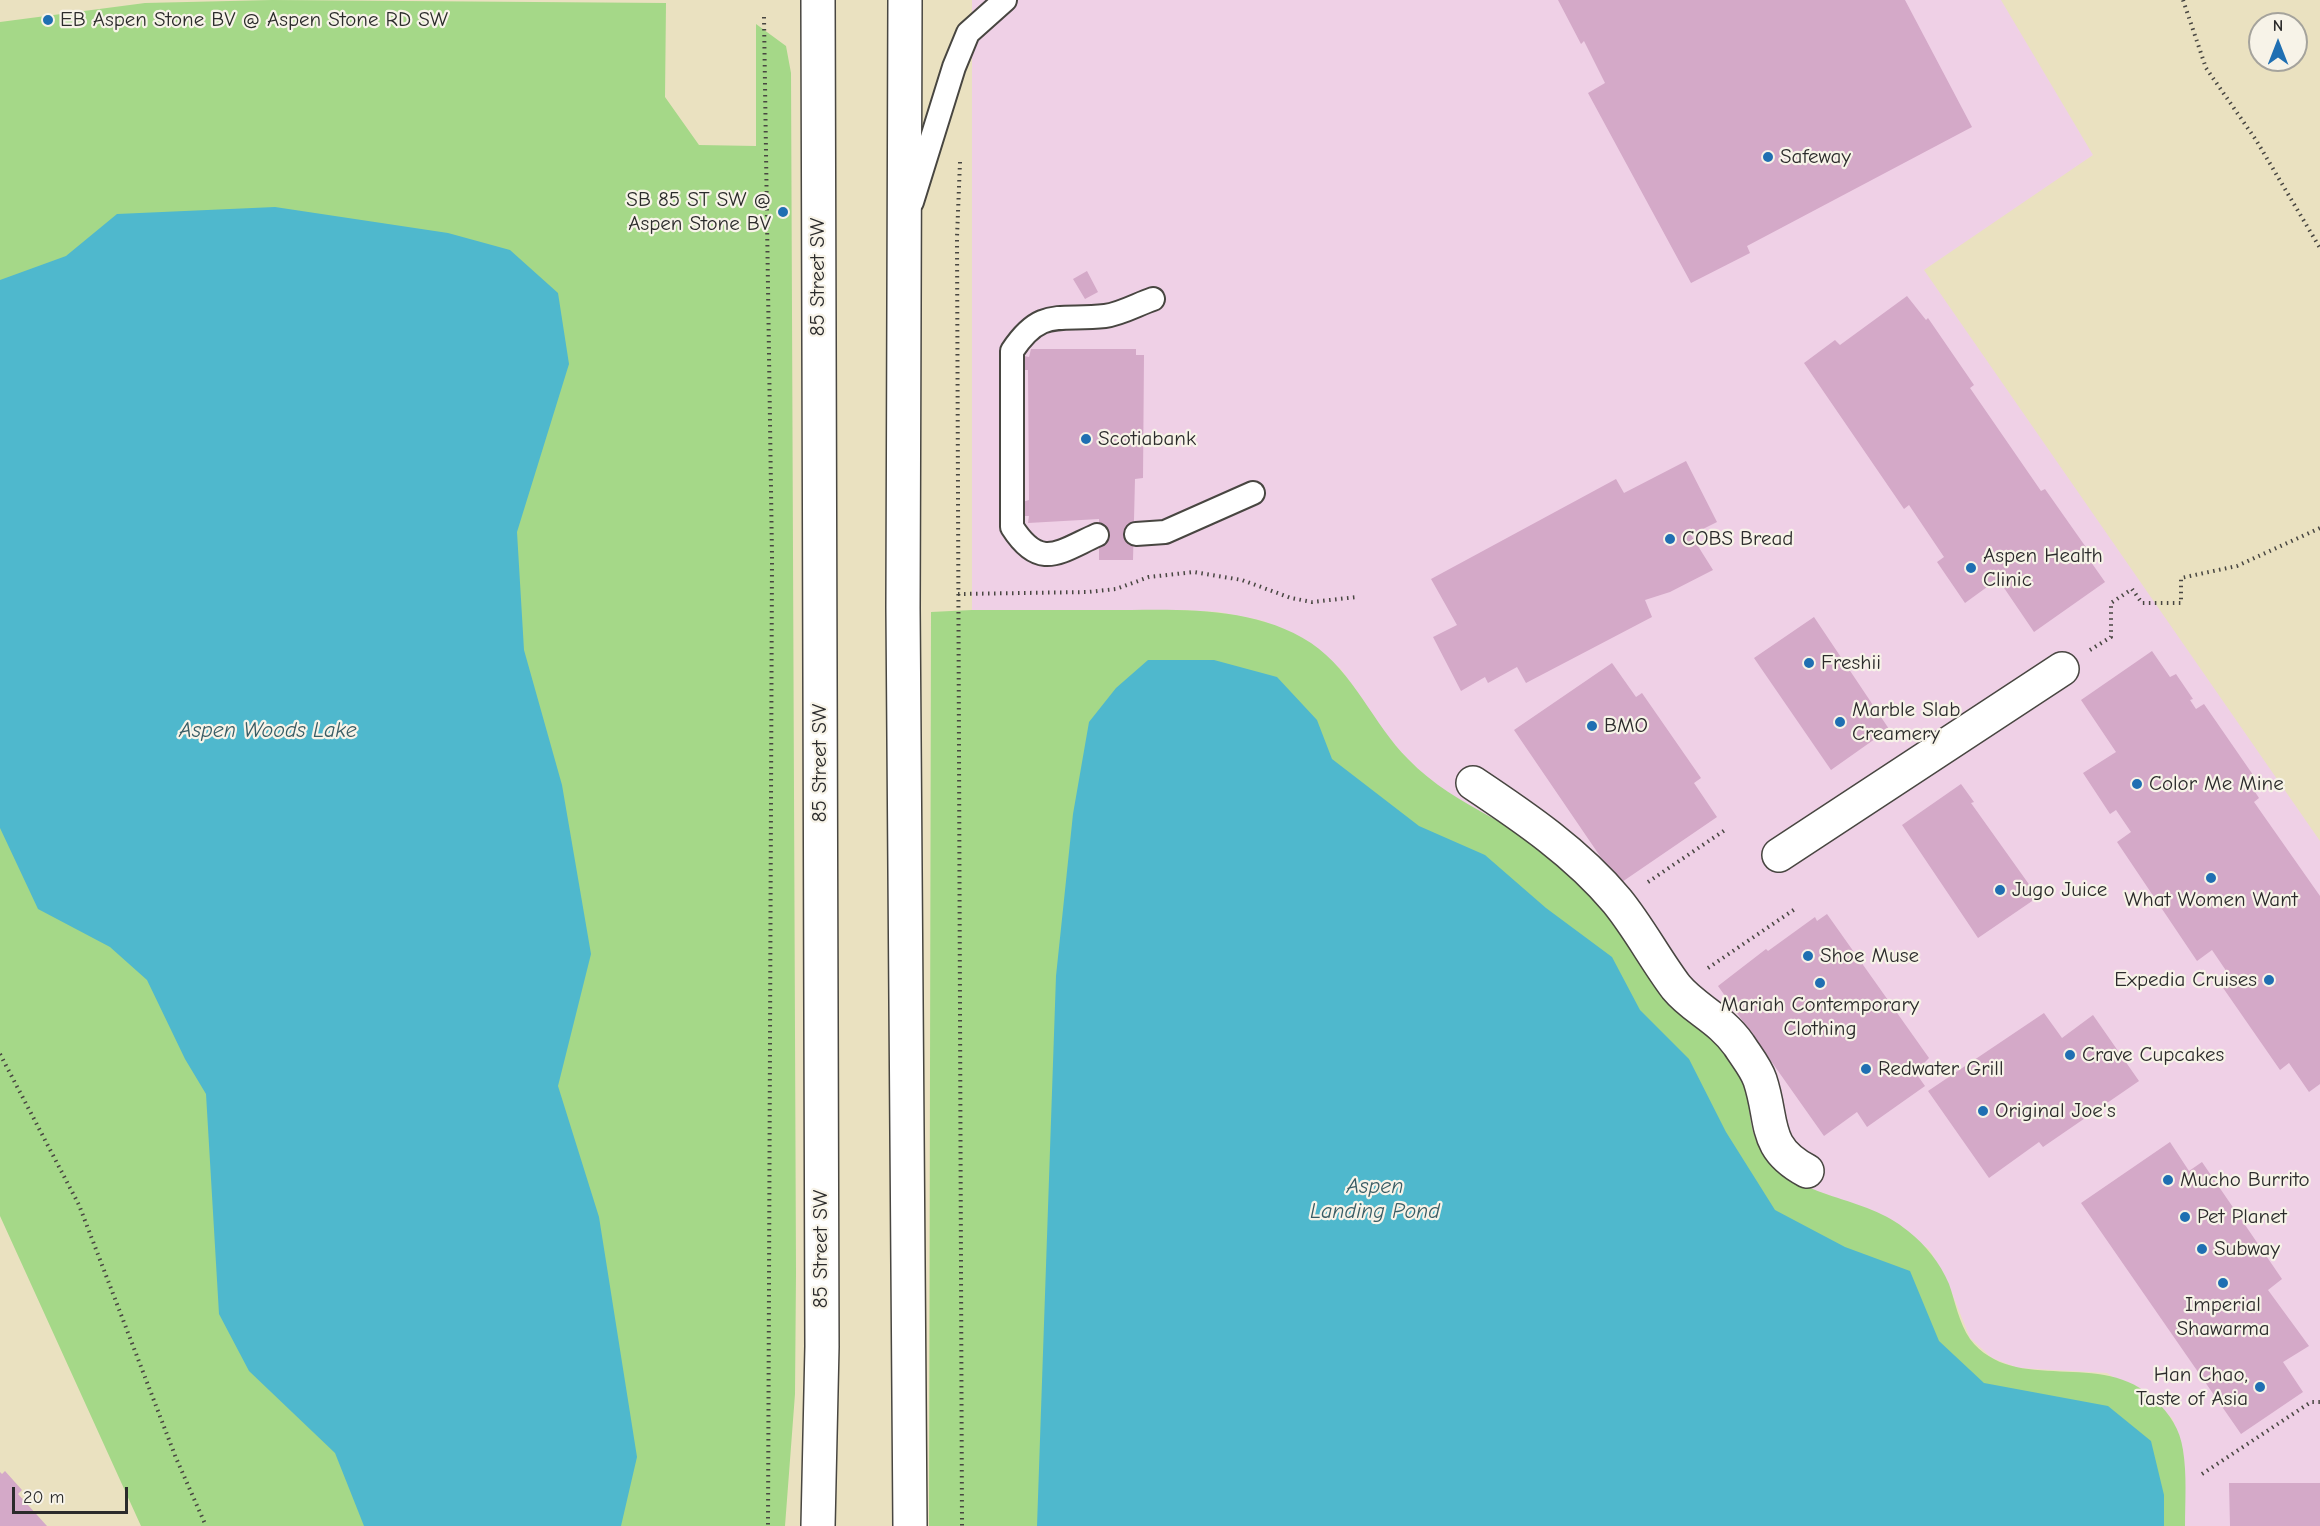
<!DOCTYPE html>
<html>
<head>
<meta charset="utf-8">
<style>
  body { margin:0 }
  #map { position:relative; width:2320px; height:1526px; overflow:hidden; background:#eae1c0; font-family:"Comic Neue",sans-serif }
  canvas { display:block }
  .north { position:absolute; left:2248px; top:12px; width:60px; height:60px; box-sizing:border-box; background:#f7f3e8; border:2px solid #a5a39c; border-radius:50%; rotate:0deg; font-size:16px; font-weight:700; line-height:24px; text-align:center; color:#2b2b2b }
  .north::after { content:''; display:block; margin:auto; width:21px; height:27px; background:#1f6fb2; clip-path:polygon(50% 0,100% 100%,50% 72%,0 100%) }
  .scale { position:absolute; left:12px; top:1487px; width:116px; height:27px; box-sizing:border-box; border:3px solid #2b2b2b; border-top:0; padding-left:8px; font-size:18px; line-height:21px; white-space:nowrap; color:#2b2b2b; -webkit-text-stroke:4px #f7f3e8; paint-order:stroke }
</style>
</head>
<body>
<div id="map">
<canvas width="2320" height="1526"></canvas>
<div class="north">N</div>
<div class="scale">20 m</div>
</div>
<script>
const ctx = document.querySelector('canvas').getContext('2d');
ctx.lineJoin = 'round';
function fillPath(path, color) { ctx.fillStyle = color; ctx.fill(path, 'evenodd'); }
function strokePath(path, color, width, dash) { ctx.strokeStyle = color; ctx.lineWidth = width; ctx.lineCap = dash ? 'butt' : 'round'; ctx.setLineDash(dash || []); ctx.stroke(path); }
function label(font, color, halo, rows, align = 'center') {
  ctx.font = font + ' "Comic Neue",sans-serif'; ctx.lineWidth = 4.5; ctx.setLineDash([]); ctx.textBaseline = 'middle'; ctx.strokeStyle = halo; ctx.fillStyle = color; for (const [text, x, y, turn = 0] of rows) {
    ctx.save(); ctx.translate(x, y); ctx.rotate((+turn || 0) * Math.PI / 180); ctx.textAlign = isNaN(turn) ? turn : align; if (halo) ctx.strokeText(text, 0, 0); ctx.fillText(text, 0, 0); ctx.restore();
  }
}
fillPath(new Path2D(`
  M972,0H2001L2093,155L1924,270L2320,841V1526H2185L2183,1451L2172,1418L2107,1373L2018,1368L1992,1358L1970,1338L1947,1281L1929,1249L1829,1195L1803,1187L1783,1174L1761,1151L1749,1123V1096L1472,809L1435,785L1407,759L1380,728L1340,668L1264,621L1219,612L1181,610H972Z`), '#efd0e6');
fillPath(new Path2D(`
  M272,0L666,3L665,97L699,145L756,146V24L786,46L791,73L796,1273L795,1394L785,1526H141L0,1216V22L145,3Z
  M972,610C1017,610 1062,610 1107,610C1175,610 1252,604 1311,643C1354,672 1373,724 1408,759C1457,810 1526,826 1575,872C1605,900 1630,937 1657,968C1679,994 1701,1019 1721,1046C1728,1054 1737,1063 1741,1073C1753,1099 1745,1128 1763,1153C1798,1201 1865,1194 1908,1231C1926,1245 1940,1263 1949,1284C1955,1301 1959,1323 1970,1339C2015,1397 2103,1347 2155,1400C2170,1414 2180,1429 2183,1450C2187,1475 2185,1501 2185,1526H929L931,612Z`), '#a5d888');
fillPath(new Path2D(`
  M275,207L448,233L510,250L558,293L569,364L517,532L524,650L562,785L591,954L558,1086L599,1217L637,1457L621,1526H364L335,1453L249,1371L219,1314L206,1094L185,1059L147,980L110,947L38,909L0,828V280L66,256L117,214Z
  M1148,660H1214L1277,677L1317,720L1332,759L1419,826L1485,855L1546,908L1612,957L1640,1010L1689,1059L1726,1132L1775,1210L1845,1247L1910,1271L1939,1341L1984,1383L2108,1406L2151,1441L2164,1495V1526H1037L1056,976L1073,814L1089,722L1116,688Z`), '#4fb8cd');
fillPath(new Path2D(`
  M1558,0H1905L1972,127L1747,246L1750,253L1691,283L1588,93L1605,83L1584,41L1581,44Z
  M1087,271L1098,292L1085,299L1073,279Z
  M1907,296L1926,320L1928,318L1974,385L1970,388L2041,491L2045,489L2090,553L2086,555L2105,582L2034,632L1998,579L1965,603L1937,562L1944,557L1909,505L1904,509L1804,363L1835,340L1840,345Z
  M1031,349H1136V355H1144L1143,478L1135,479L1133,560H1099V519L1028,523L1029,516H1021L1019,503L1029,500L1028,370H1024V356L1029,357Z
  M1686,461L1717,522L1691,535L1713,570L1670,592L1645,600L1652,617L1526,683L1517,667L1488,683L1485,677L1461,691L1433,637L1457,625L1431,579L1616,479L1624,493Z
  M1814,617L1889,729L1831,770L1754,658Z
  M2152,651L2170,677L2176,674L2193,699L2190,700L2196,709L2204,704L2260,785L2253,789L2259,798L2254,802L2320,896V1084L2309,1092L2289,1063L2280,1070L2219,982L2229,975L2212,950L2197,961L2117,842L2131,832L2116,810L2110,814L2083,773L2116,752L2081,700Z
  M1612,663L1636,697L1642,693L1701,778L1694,783L1717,817L1619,884L1514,730Z
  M1961,784L1974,802L1971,803L2038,897L1978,938L1902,825Z
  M1827,914L1929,1058L1915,1072L1925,1086L1867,1127L1857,1112L1824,1136L1718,986L1766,949L1768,951L1815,917L1817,921Z
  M2044,1013L2062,1038L2093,1015L2139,1081L2043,1147L2039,1142L1989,1178L1928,1091Z
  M2170,1142L2189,1171L2202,1162L2282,1279L2268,1290L2309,1346L2283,1362L2303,1392L2241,1434L2081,1203Z
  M5,1471L22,1490L18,1494L47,1526H0V1472L2,1474Z
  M2229,1483H2320V1526H2230Z`), '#d4a9c8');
const lane = new Path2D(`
  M912,202L954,67L968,33L1005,0
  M1136,534L1165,532L1253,493
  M1097,535C1059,552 1040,571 1012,527V351C1041,307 1059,321 1105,316C1121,314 1138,304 1153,299`);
const street = new Path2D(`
  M1473,783C1524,817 1577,853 1617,901C1639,928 1655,959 1676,987C1694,1009 1720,1018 1739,1045C1746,1056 1756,1068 1760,1080C1774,1122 1762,1147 1807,1171
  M1779,855L2062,669`);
const secondary = new Path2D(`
  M818,0L822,1346L818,1526
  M905,0L903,607L910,1526`);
strokePath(lane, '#484641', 26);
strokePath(street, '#484641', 36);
strokePath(secondary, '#484641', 36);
strokePath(new Path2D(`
  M2183,0L2206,68L2256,140L2320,248
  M764,17L772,557L768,1526
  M960,162L957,237L962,1526
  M958,594L1088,592L1116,589L1149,577L1194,572L1242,580L1291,598L1312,602L1357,597
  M2090,650L2111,637V603L2132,589L2142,603H2181V578L2237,566L2320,528
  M1648,882L1725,830
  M1708,968L1795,909
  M0,1054L79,1205L176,1458L206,1526
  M2202,1474L2311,1402H2320`), '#484641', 4, [1.5, 4.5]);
strokePath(lane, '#fff', 22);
strokePath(street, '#fff', 33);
strokePath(secondary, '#fff', 33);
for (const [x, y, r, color] of [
  [48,20,6,"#1f6fb2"],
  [1768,157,6,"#1f6fb2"],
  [783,212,6,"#1f6fb2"],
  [1086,439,6,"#1f6fb2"],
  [1670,539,6,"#1f6fb2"],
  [1971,568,6,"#1f6fb2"],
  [1809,663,6,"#1f6fb2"],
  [1840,722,6,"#1f6fb2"],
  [1592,726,6,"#1f6fb2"],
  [2137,784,6,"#1f6fb2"],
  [2211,878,6,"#1f6fb2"],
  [2000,890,6,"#1f6fb2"],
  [1808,956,6,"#1f6fb2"],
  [2269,980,6,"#1f6fb2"],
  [1820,983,6,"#1f6fb2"],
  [2070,1055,6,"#1f6fb2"],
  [1866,1069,6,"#1f6fb2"],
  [1983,1111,6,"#1f6fb2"],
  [2168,1180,6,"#1f6fb2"],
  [2185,1217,6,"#1f6fb2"],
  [2202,1249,6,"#1f6fb2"],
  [2223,1283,6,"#1f6fb2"],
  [2260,1387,6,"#1f6fb2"]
]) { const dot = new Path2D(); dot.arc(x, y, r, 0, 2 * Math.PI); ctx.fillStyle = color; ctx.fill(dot); strokePath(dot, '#f7f3e8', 2); }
label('21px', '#2b2b2b', '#f7f3e8', [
  ["EB Aspen Stone BV @ Aspen Stone RD SW",60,20],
  ["Safeway",1780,157],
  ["SB 85 ST SW @",771,200,"right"],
  ["Aspen Stone BV",771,224,"right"],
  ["Scotiabank",1098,439],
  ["COBS Bread",1682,539],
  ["Aspen Health",1983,556],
  ["Clinic",1983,580],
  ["Freshii",1821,663],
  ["Marble Slab",1852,710],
  ["Creamery",1852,734],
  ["BMO",1604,726],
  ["Color Me Mine",2149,784],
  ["Jugo Juice",2012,890],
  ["What Women Want",2211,900,"center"],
  ["Shoe Muse",1820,956],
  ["Expedia Cruises",2257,980,"right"],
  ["Mariah Contemporary",1820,1005,"center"],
  ["Clothing",1820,1029,"center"],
  ["Crave Cupcakes",2082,1055],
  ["Redwater Grill",1878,1069],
  ["Original Joe's",1995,1111],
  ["Mucho Burrito",2180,1180],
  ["Pet Planet",2197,1217],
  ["Subway",2214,1249],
  ["Imperial",2223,1305,"center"],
  ["Shawarma",2223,1329,"center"],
  ["Han Chao,",2248,1375,"right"],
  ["Taste of Asia",2248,1399,"right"]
], 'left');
label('21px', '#2b2b2b', '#f7f3e8', [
  ["85 Street SW",818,277,-90],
  ["85 Street SW",820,763,-90],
  ["85 Street SW",821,1249,-90]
]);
label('italic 22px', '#385c64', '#f7f3e8', [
  ["Aspen Woods Lake",268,731],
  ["Aspen",1375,1187],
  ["Landing Pond",1375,1212]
]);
</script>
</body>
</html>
